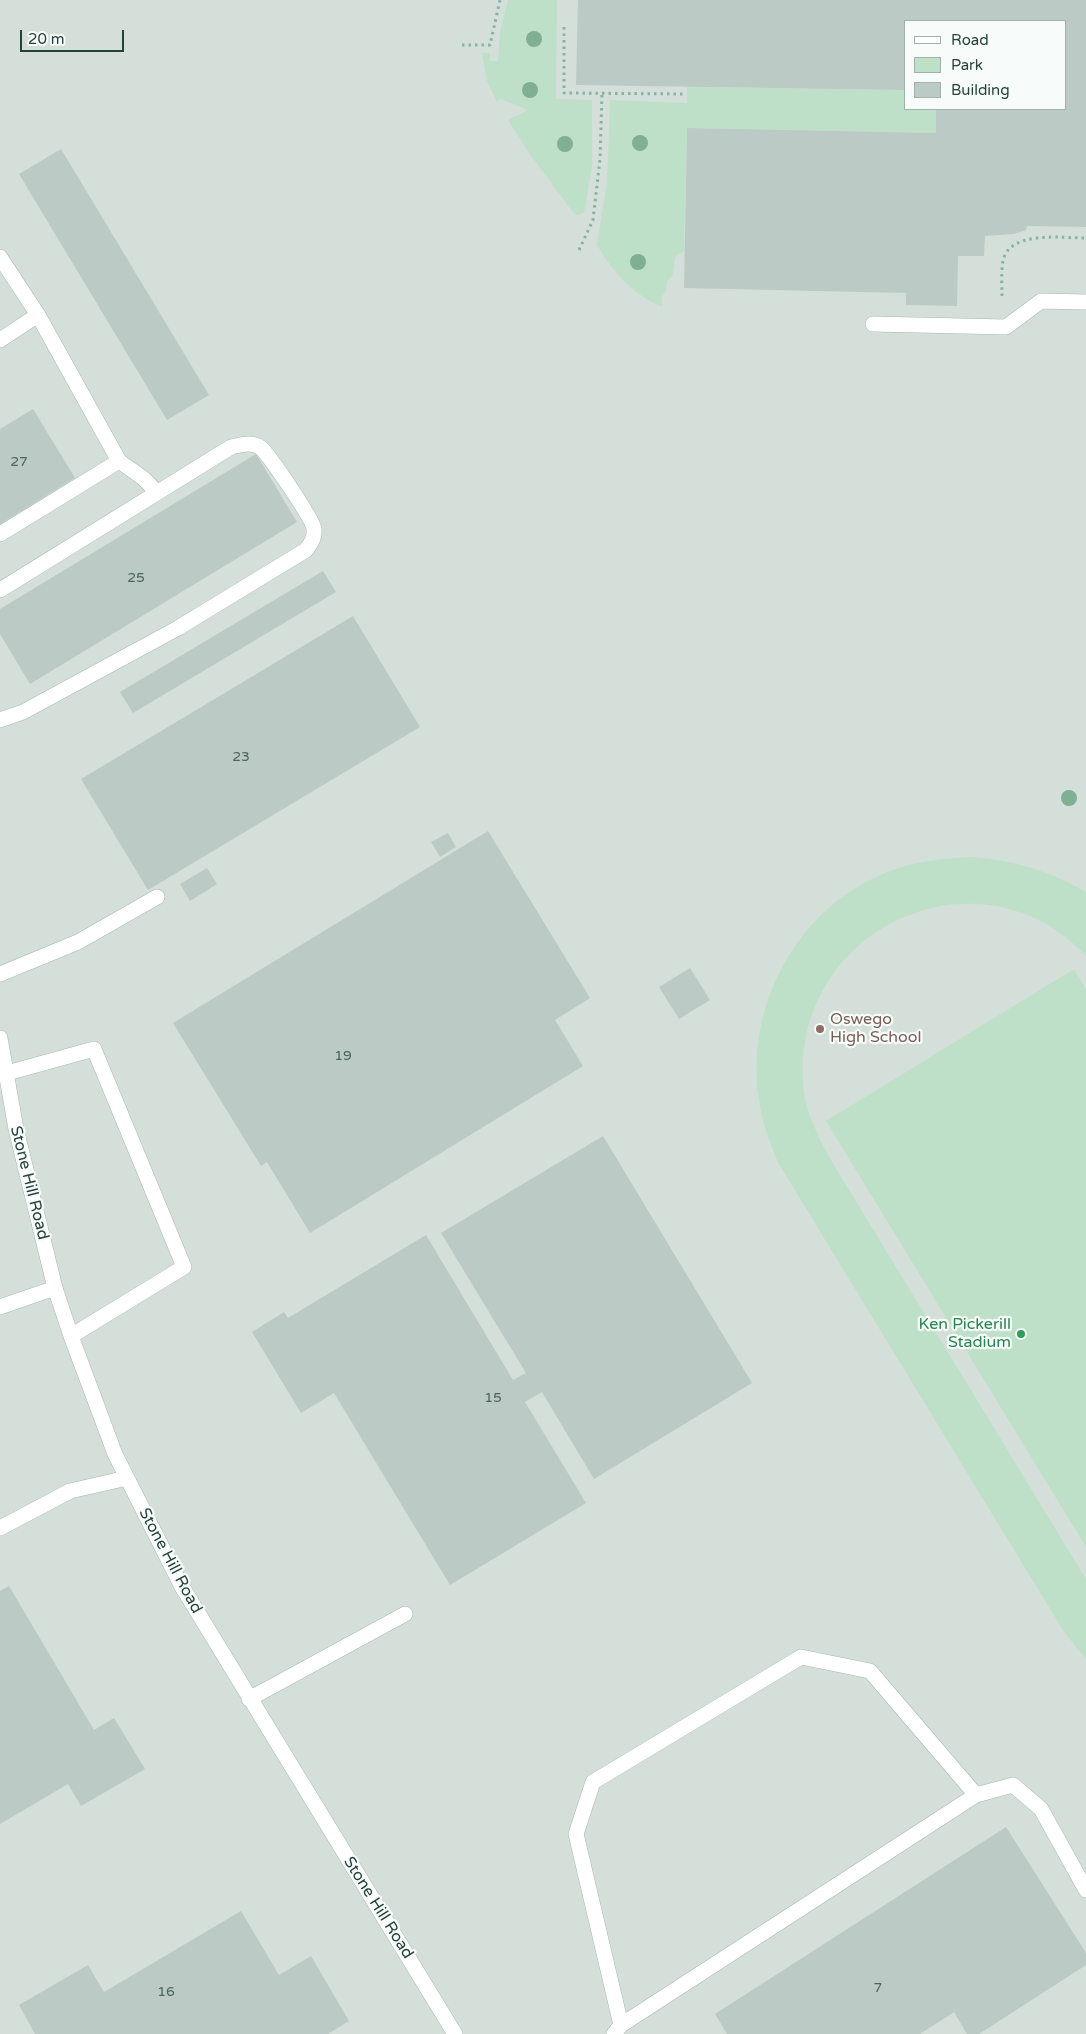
<!DOCTYPE html>
<html>
<head>
<meta charset="utf-8">
<style>
  body { margin:0 }
  #map { position:relative; width:1086px; height:2034px; overflow:hidden; background:#e6efeb; font-family:"Varela Round",sans-serif }
  canvas { display:block }
  .legend { position:absolute; left:904px; top:20px; width:162px; height:90px; box-sizing:border-box; background:#f7fbf9; border:1px solid #a3b1ad; margin:0; padding:6px 9px; list-style:none; font-size:15px; color:#24423a }
  .legend li { display:flex; align-items:center; gap:10px; height:25px }
  .legend b { width:25px; border:1px solid #a3b1ad }
  .scale { position:absolute; left:20px; top:30px; width:104px; height:22px; box-sizing:border-box; border:2px solid #24423a; border-top:0; padding-left:6px; font-size:15px; line-height:18px; white-space:nowrap; color:#24423a; -webkit-text-stroke:4px #f7fbf9; paint-order:stroke }
</style>
</head>
<body>
<div id="map">
<canvas width="1086" height="2034"></canvas>
<ul class="legend">
<li><b style="height:6px;background:#fff"></b>Road</li>
<li><b style="height:14px;background:#bfe0c8"></b>Park</li>
<li><b style="height:14px;background:#bbcac4"></b>Building</li>
</ul>
<div class="scale">20 m</div>
</div>
<script>
const ctx = document.querySelector('canvas').getContext('2d');
ctx.lineJoin = 'round';
function fillPath(path, color) { ctx.fillStyle = color; ctx.fill(path, 'evenodd'); }
function strokePath(path, color, width, dash) { ctx.strokeStyle = color; ctx.lineWidth = width; ctx.lineCap = dash ? 'butt' : 'round'; ctx.setLineDash(dash || []); ctx.stroke(path); }
function label(font, color, halo, rows, align = 'center') {
  ctx.font = font + ' "Varela Round",sans-serif'; ctx.lineWidth = 4.5; ctx.setLineDash([]); ctx.textBaseline = 'middle'; ctx.strokeStyle = halo; ctx.fillStyle = color; for (const [text, x, y, turn = 0] of rows) {
    ctx.save(); ctx.translate(x, y); ctx.rotate((+turn || 0) * Math.PI / 180); ctx.textAlign = isNaN(turn) ? turn : align; if (halo) ctx.strokeText(text, 0, 0); ctx.fillText(text, 0, 0); ctx.restore();
  }
}
fillPath(new Path2D(`
  M0,0H1086V2034H0ZM905,21H1065V109H905Z`), '#d4dfda');
fillPath(new Path2D(`
  M508,0H557L556,99L592,100V166L585,208L584,212L579,215H575L529,153L508,120L528,110L501,99L497,102L487,81L482,53H490V61H498L500,32Z
  M687,87L905,90V109H936V133L687,128L684,251L675,257L673,275L667,281L666,291L661,298L663,307C634,296 612,271 597,245L607,182L610,100L687,103Z
  M971,857C1013,860 1050,871 1086,892V956C980,843 795,927 803,1080C804,1110 818,1136 832,1162L1086,1579V1659L1064,1632L779,1164C770,1144 762,1122 759,1100C744,1005 799,905 890,871C916,861 943,858 971,857Z
  M1074,969L1086,989V1547L826,1121Z`), '#bfe0c8');
fillPath(new Path2D(`
  M578,0H1086V227L1027,226L1026,230L1014,234L985,236L984,256H958L957,306L906,305V293L684,288L687,128L936,133V109H1065V21H905V90L576,85Z
  M61,149L209,395L167,420L19,174Z
  M33,409L75,478L0,524V429Z
  M256,454L297,522L30,684L0,634V609Z
  M323,571L336,592L133,713L120,692Z
  M353,616L420,727L148,890L81,779Z
  M488,831L590,998L555,1020L583,1066L310,1233L267,1162L261,1166L173,1023Z
  M448,833L456,847L440,857L431,842Z
  M207,868L217,884L190,901L180,884Z
  M690,968L710,1000L679,1019L659,987Z
  M603,1136L752,1383L594,1479L542,1392L525,1402L586,1503L450,1585L334,1393L301,1413L252,1332L284,1312L288,1318L426,1235L513,1380L526,1373L441,1233Z
  M9,1586L94,1730L114,1718L145,1769L81,1806L68,1784L0,1824V1591Z
  M1006,1827L1086,1953V1965L979,2034H967L954,2012L920,2034H727L715,2014Z
  M241,1911L279,1975L311,1956L349,2021L328,2034H35L19,2005L88,1965L104,1992Z`), '#bbcac4');
const minor = new Path2D(`
  M0,257L38,315L0,340
  M873,324L1006,327L1041,301L1086,302
  M119,461L143,478L157,492
  M0,534L119,461L38,315
  M0,590L231,447C241,445 252,441 261,448C269,455 313,519 314,529C315,538 311,543 306,550L178,628L23,712L0,720
  M0,974L78,942L157,897
  M0,1038L16,1129L55,1288L71,1336L115,1454L181,1585L455,2034
  M7,1073L94,1049L184,1267L71,1336
  M0,1307L55,1288
  M0,1528L70,1491L127,1478
  M249,1699L405,1614
  M621,2025L576,1834L593,1782L801,1657L870,1671L976,1795
  M614,2034L621,2025L976,1795L1013,1785L1041,1809L1086,1890`);
strokePath(minor, '#a8b8b2', 16);
strokePath(new Path2D(`
  M564,27V93L684,94
  M462,45H490L500,0
  M579,250L593,220L600,159L602,93
  M1002,296C1002,285 1001,272 1003,261C1009,230 1063,238 1086,238`), '#86b3a5', 3, [2.5, 4]);
strokePath(minor, '#fff', 15);
ctx.fillStyle = '#80af93';
for (const [x, y] of [
  [534,39],
  [530,90],
  [640,143],
  [565,144],
  [638,262],
  [1069,798]
]) { ctx.beginPath(); ctx.arc(x, y, 8, 0, 2 * Math.PI); ctx.fill(); }
for (const [x, y, r, color] of [
  [820,1029,5,"#8d6e63"],
  [1021,1334,5,"#2e9e5b"]
]) { const dot = new Path2D(); dot.arc(x, y, r, 0, 2 * Math.PI); ctx.fillStyle = color; ctx.fill(dot); strokePath(dot, '#f7fbf9', 2); }
label('14px', '#4a645c', null, [
  ["27",19,462],
  ["25",136,578],
  ["23",241,757],
  ["19",343,1056],
  ["15",493,1398],
  ["7",878,1988],
  ["16",166,1992]
]);
label('16px', '#785e54', '#f7fbf9', [
  ["Oswego",830,1020],
  ["High School",830,1038]
], 'left');
label('16px', '#24423a', '#f7fbf9', [
  ["Stone Hill Road",29,1183,76],
  ["Stone Hill Road",170,1561,62],
  ["Stone Hill Road",378,1908,58]
]);
label('16px', '#27864d', '#f7fbf9', [
  ["Ken Pickerill",1011,1325],
  ["Stadium",1011,1343]
], 'right');
</script>
</body>
</html>
